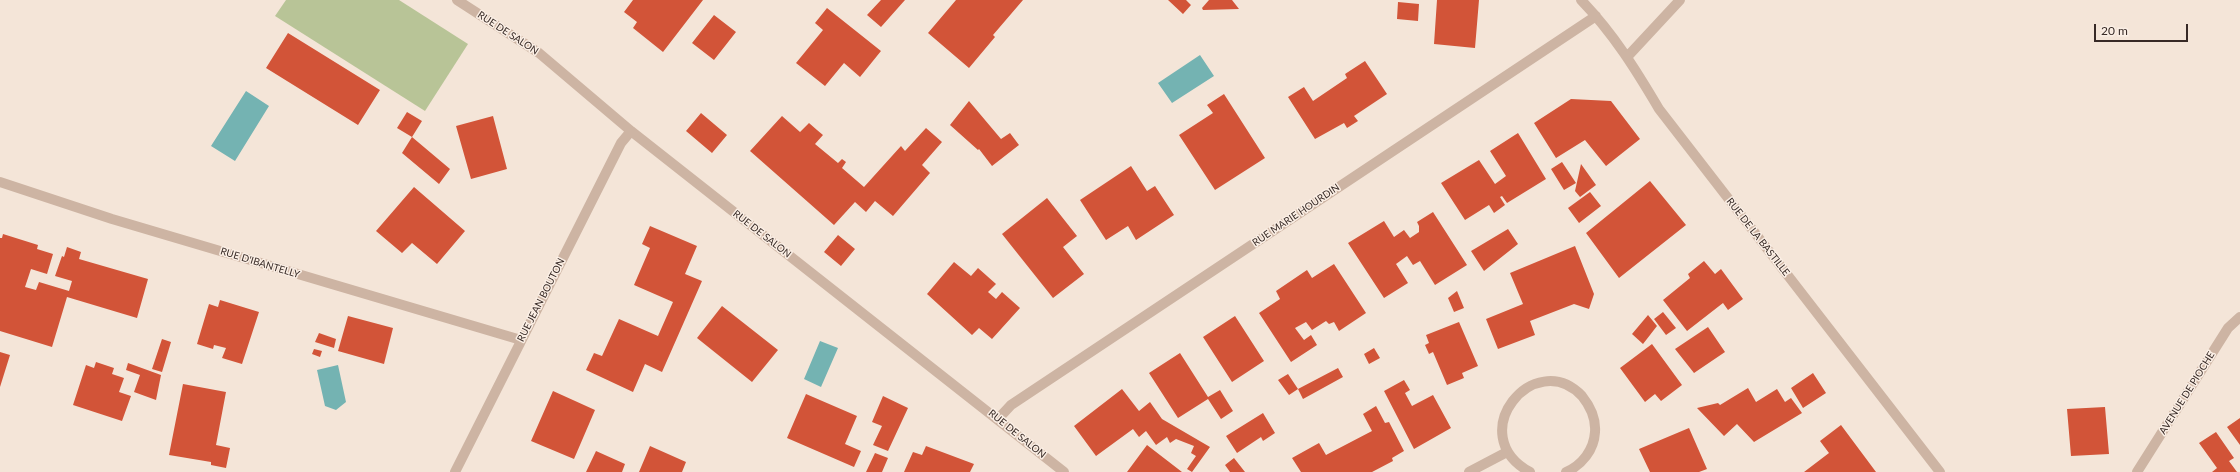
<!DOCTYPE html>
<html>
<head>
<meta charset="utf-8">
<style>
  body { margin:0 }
  #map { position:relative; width:2240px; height:472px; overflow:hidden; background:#f4e5d8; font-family:Lato,sans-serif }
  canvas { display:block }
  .scale { position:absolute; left:2094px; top:24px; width:94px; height:18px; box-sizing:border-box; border:2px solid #372a26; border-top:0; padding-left:5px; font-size:12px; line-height:14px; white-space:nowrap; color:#372a26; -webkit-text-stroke:3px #fbefe5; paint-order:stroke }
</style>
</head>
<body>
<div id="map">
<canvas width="2240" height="472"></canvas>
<div class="scale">20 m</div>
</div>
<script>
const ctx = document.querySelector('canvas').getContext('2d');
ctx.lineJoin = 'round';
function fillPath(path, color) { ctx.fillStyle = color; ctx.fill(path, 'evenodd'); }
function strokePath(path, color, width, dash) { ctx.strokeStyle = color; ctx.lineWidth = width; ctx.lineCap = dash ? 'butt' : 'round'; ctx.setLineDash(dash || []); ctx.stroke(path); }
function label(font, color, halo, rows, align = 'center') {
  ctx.font = font + ' Lato,sans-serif'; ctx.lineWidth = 3; ctx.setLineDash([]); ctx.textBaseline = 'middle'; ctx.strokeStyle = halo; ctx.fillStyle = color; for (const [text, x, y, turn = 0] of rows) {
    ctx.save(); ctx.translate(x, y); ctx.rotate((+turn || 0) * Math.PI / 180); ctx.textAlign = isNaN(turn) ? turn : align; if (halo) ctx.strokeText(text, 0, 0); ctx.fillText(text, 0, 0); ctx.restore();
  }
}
fillPath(new Path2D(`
  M286,0H399L468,44L425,111L275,16Z`), '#b8c497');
fillPath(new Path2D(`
  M1200,55L1214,76L1172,103L1158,83Z
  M246,91L269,106L235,161L211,146Z
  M820,341L838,348L821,387L804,379Z
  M338,365L346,402L336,410L325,406L317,370Z`), '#74b3b2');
fillPath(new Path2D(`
  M633,0H703L663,52L633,28L637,22L624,12Z
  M881,0H905L881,27L867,15Z
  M956,0H1023L993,35L995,37L969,68L928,33Z
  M1168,0H1186L1191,5L1183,14Z
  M1209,0H1232L1239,9L1203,10L1202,8Z
  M1437,0H1479L1475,48L1434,44Z
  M1398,2L1419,4L1418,21L1397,19Z
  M827,8L881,51L860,77L844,63L825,86L796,63L823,30L815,23Z
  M714,15L736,32L714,60L692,43Z
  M288,33L380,90L358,125L266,68Z
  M1365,61L1387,94L1354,116L1358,121L1347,128L1344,123L1315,139L1288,97L1304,87L1313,101L1347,78L1345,74Z
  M1224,94L1265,158L1215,190L1179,135L1213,113L1207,105Z
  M1571,99L1611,101L1640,139L1606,166L1585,140L1556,158L1534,123Z
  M969,101L1001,139L1010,133L1019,145L992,166L979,149L978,150L950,125Z
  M407,112L422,121L412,137L397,128Z
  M701,113L727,135L712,153L686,131Z
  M493,116L507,169L471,179L456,126Z
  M782,116L800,132L809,123L817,130L823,135L815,144L838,163L842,159L846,162L842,168L864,187L901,146L905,151L926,128L942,142L922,165L930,173L893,216L875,201L866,212L855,202L834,225L750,151Z
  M1518,133L1546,179L1507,203L1502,196L1500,197L1505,205L1494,213L1489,205L1465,220L1441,183L1479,160L1495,184L1506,176L1490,151Z
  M412,137L450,169L439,184L402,153Z
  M1562,162L1576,183L1564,190L1551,169Z
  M1581,164L1596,185L1580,197L1575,191Z
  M1131,166L1147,191L1155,186L1174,215L1136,240L1128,226L1106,240L1080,200Z
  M1650,181L1686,225L1619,278L1586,233Z
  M414,187L465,231L437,264L412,243L402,253L376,231Z
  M1590,192L1601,206L1579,223L1568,208Z
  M1047,198L1077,236L1063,247L1084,274L1053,298L1002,234Z
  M1433,212L1467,265L1435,285L1420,261L1413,265L1407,256L1396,264L1408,283L1384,298L1348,243L1384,221L1394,237L1404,230L1410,238L1419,232V226L1417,222Z
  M650,226L697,246L685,274L702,281L662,372L645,364L633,392L586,370L594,353L602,356L619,319L658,336L673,302L634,285L650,248L642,244Z
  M1508,229L1518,244L1484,271L1471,251Z
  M3,234L38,245L37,249L53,254L47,274L31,269L25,287L36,290L39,282L69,291L72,281L55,276L62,256L64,257L67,247L81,252L79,259L148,279L137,318L67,297L52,347L0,331V238H2Z
  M838,235L855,249L841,266L824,252Z
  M1575,246L1594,294L1589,309L1574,304L1530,321L1535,335L1498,349L1486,319L1523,304L1510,273Z
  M1704,261L1715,274L1721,269L1743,299L1728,310L1723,303L1687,331L1663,300L1690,278L1688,274Z
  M954,262L971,276L978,268L996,284L988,292L996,299L1002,292L1020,308L992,339L979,328L972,335L927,294Z
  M1334,264L1366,313L1339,331L1334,322L1329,324L1326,321L1312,330L1306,322L1295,328L1304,340L1311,335L1317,345L1291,362L1259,313L1280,299L1276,291L1307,270L1312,278Z
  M1457,291L1464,308L1454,312L1448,298Z
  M220,300L259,312L242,364L222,358L226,348L214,345L213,349L197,344L209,304L218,307Z
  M722,306L778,350L752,382L697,338Z
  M1663,312L1676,328L1666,335L1654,319Z
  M1648,315L1657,326L1643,344L1632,334Z
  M348,316L393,328L384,364L338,351Z
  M1235,316L1264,361L1232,382L1203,337Z
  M1459,322L1478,366L1462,373L1464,378L1447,385L1433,352L1429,354L1425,345L1429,343L1426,335Z
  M1708,327L1725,352L1694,373L1675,349Z
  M319,333L336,339L334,348L315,342Z
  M162,339L171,342L162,372L152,369Z
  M1652,344L1682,385L1661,401L1655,394L1645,402L1620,368Z
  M1374,348L1380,358L1369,364L1364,354Z
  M314,349L322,351L320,357L312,354Z
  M0,352L10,355L0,387Z
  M1180,353L1208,397L1220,390L1233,411L1221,419L1208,399L1178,418L1149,373Z
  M96,362L114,368L112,374L124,378L119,392L131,396L122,421L73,405L86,365L94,368Z
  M128,363L161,375L156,400L134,392L140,375L126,370Z
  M1338,368L1343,377L1303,399L1298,389Z
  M1813,373L1826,393L1803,408L1791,388Z
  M1288,374L1298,389L1289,395L1278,380Z
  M1404,380L1410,390L1405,393L1412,406L1433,395L1451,428L1414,449L1384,391Z
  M183,384L226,392L216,445L230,448L226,468L211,465V462L169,455Z
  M1748,388L1756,402L1777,389L1785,402L1791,398L1802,413L1754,442L1737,424L1724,436L1697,408L1718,403L1720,405Z
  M1122,389L1139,411L1150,402L1162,419L1210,447L1192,472L1187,469L1196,456L1191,453L1194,446L1176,439L1170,443L1167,437L1156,445L1146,431L1139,437L1133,429L1096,456L1074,426Z
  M553,391L595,410L574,459L531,441Z
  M806,394L857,416L845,444L861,451L854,467L787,438Z
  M883,396L908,408L888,451L873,445L882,426L872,422Z
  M1376,406L1385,423L1389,422L1404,451L1392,458L1393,461L1372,472H1301L1292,458L1319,443L1326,455L1372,431L1363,414Z
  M2105,407L2109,454L2071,456L2067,409Z
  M1263,413L1275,433L1263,441L1261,437L1237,453L1226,436Z
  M2240,418V445L2227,427Z
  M1841,425L1876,472H1804L1829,453L1820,441Z
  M1689,428L1707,469L1699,472H1650L1639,449Z
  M2216,432L2234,458L2229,461L2237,472H2212L2217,468L2199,443Z
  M1147,445L1182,472H1127Z
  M650,446L686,462L682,472H639Z
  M926,446L974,464L970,472H904L913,452L922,455Z
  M596,451L625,464L622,472H586Z
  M875,453L888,458L882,472H866Z
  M1234,458L1245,472H1230L1225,465Z`), '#d25438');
strokePath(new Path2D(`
  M457,0L539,53L631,131L1064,472
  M1581,0C1613,33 1636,70 1659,109L1940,472
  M1628,56L1680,0
  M0,182L112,219L521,340
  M998,419L1011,405L1596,16
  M455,472L621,143L631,131
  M1469,472L1507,452
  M1530,472C1462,435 1534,346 1582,396C1590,406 1596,419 1595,432C1594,450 1582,465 1566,472
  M2137,472L2228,328L2240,317`), '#cdb4a3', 10);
label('10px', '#372a26', '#fbefe5', [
  ["RUE DE SALON",508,33,33],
  ["RUE MARIE HOURDIN",1296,215,-34],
  ["RUE DE SALON",762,234,38],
  ["RUE DE LA BASTILLE",1758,237,52],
  ["RUE D'IBANTELLY",260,263,17],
  ["RUE JEAN BOUTON",541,300,-63],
  ["AVENUE DE PIOCHE",2187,393,-58],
  ["RUE DE SALON",1017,434,39]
]);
</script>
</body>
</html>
